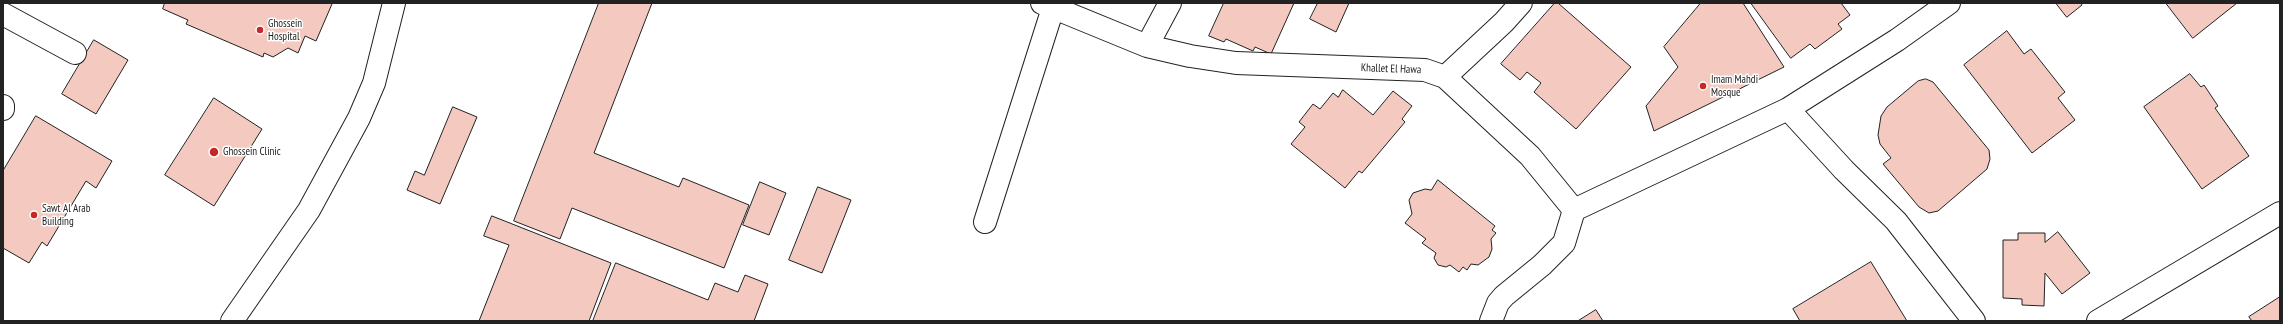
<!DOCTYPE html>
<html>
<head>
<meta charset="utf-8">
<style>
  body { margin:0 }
  #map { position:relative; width:2283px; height:324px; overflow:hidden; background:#fff; font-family:"PT Sans Narrow",sans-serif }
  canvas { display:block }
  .frame { position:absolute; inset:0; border:4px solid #222; pointer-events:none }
</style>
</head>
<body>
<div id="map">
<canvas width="2283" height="324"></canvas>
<div class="frame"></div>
</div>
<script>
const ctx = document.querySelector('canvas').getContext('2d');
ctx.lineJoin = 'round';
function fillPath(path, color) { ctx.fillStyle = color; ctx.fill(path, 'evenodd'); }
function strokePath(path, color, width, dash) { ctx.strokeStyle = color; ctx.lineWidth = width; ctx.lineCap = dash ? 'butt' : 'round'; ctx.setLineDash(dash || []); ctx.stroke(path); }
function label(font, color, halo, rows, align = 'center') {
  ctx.font = font + ' "PT Sans Narrow",sans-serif'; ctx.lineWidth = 3; ctx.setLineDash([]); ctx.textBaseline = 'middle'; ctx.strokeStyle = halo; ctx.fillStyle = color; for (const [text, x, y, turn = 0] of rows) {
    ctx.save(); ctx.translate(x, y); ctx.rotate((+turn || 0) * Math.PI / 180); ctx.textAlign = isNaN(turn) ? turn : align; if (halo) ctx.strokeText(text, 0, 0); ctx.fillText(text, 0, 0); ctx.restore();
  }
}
const building = new Path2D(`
  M165,3H331L332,4L316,41L305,36L298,53L288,48L273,57L264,53L263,57L186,24L188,20L163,9Z
  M599,3H652L594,153L679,187L683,178L749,205L724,268L572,208L560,239L514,221Z
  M1224,3H1294L1271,54L1255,47L1253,51L1226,39L1224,42L1209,36Z
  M1318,3H1349L1336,32L1310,19Z
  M1555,3H1558L1631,67L1576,129L1534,92L1541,83L1527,72L1520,80L1501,64Z
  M1701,3H1743L1784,67L1654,131L1646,106L1678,67L1664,47Z
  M1751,3H1841L1850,15L1838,24L1842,29L1815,49L1810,44L1791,58Z
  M2056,3H2081L2082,5L2067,17Z
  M2166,3H2237L2193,38Z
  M2007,31L2024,54L2031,49L2065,92L2058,98L2075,120L2032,153L1964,65Z
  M94,40L128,60L96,114L62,94Z
  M2190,74L2201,87L2204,85L2218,106L2215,108L2249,156L2202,189L2144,107Z
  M1926,79L1933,82L1989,150L1990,159L1987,169L1938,211L1929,213L1919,207L1883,164L1891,158L1880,144L1878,135L1881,116L1887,107L1918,81Z
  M1343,90L1373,115L1393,91L1412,106L1402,119L1405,122L1362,173L1359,171L1345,188L1291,144L1305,127L1299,122L1313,104L1320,109L1333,93L1338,97Z
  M214,98L262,129L214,206L165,175Z
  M453,107L477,117L440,204L407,190L415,171L424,175Z
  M36,116L112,161L96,188L86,181L47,246L42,242L29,263L3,248V171Z
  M1438,180L1495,226L1492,230L1496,233L1491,239L1492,249L1489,257L1478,265L1471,264L1467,270L1463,267L1459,272L1450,265L1446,267L1438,265L1434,258L1436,253L1422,243L1426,239L1405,223L1412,214L1409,200L1413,193L1425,189L1431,190Z
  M760,182L786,193L769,235L743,225Z
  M818,187L851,200L822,273L789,260Z
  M492,216L611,263L589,321H479L509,245L484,236Z
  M2058,232L2090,273L2062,294L2045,273L2044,306L2022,305V299L2003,298V240H2018V233H2045V242Z
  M1871,262L1907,321H1800L1793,309Z
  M616,263L708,300L715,283L738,292L745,275L768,284L754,321H593Z
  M2280,297V321H2252L2249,317Z
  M1596,310L1603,321H1578Z`);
fillPath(building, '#f3c9c0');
strokePath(building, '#222', 1);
const minor = new Path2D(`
  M1042,3L1147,46L1190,56L1236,63L1425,70L1445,77L1530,156L1574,210L1564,243L1542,265L1504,296L1498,303L1491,321
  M3,14L75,53
  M1147,46L1170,3
  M1445,77L1504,22L1521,3
  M3,106V109
  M1788,109L1844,170L1896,221L1974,321
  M1574,210L1788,109L1897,40L1949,3
  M985,222L1053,8
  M232,321L309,210L359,118L374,83L394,3
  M2098,321L2280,213`);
strokePath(minor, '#222', 24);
strokePath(minor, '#fff', 22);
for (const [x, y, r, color] of [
  [260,30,4,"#c62828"],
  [1703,86,4,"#c62828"],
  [214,152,5,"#c62828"],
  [34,215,4,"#c62828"]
]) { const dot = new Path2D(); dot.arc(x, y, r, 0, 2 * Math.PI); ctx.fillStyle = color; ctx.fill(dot); strokePath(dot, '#fff', 1.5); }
label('11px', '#222', '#fff', [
  ["Ghossein",268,24],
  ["Hospital",268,37],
  ["Imam Mahdi",1711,80],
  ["Mosque",1711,93],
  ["Ghossein Clinic",223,152],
  ["Sawt Al Arab",42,209],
  ["Building",42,222]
], 'left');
label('11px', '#222', '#fff', [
  ["Khallet El Hawa",1391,69,2]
]);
</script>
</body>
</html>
